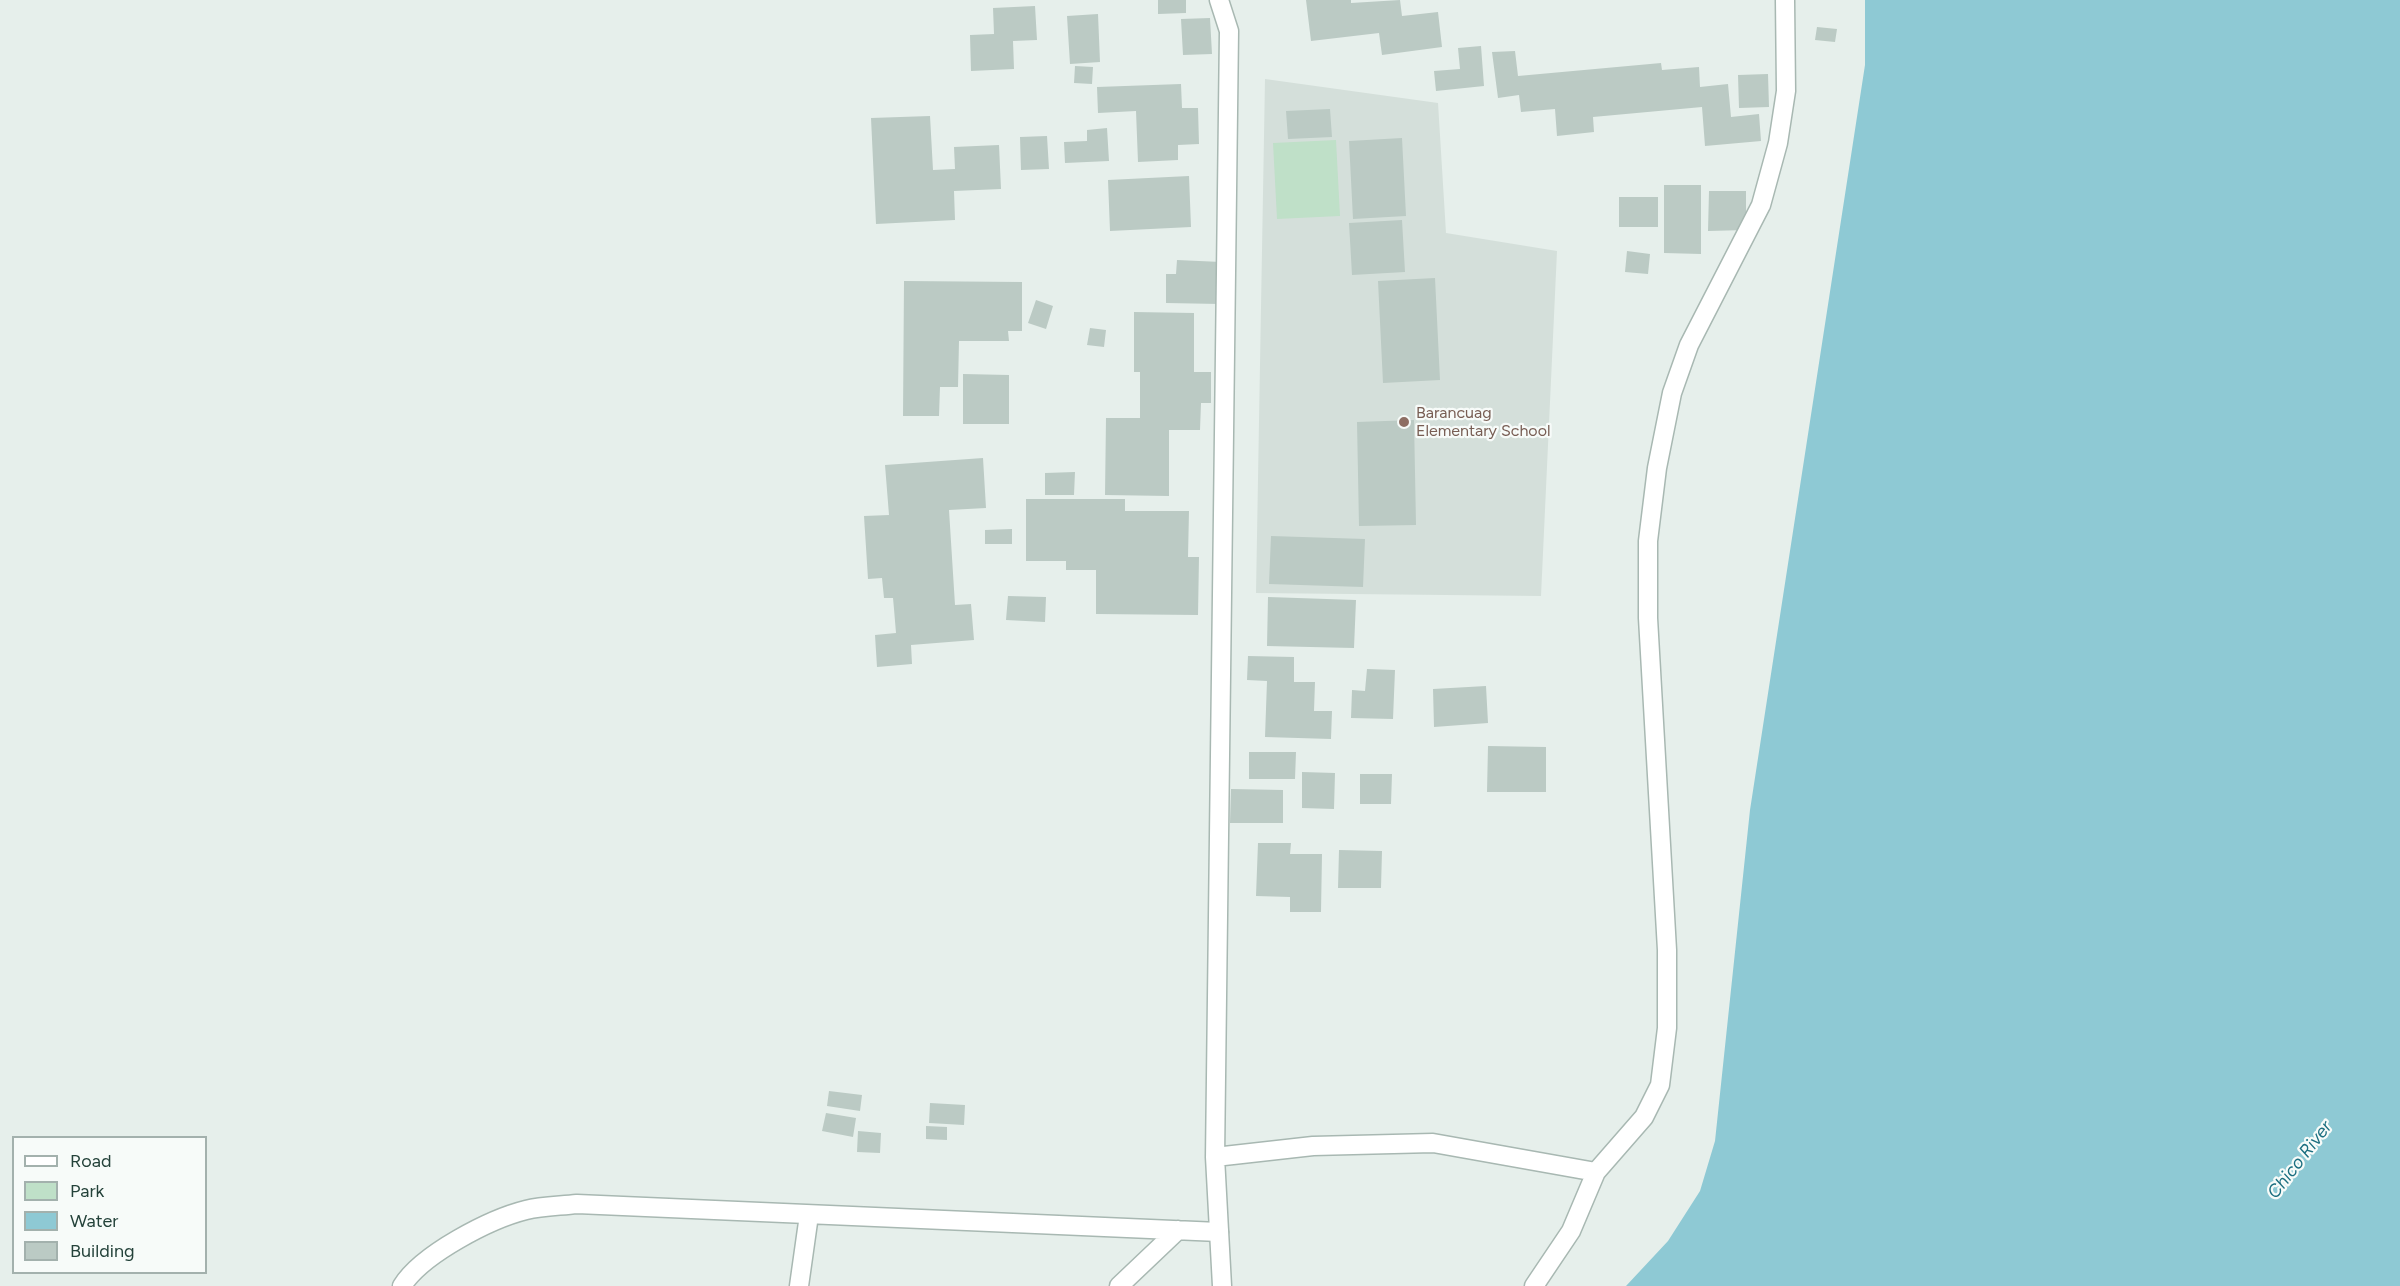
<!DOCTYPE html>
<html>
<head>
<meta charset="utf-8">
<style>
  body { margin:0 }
  #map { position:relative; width:2400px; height:1286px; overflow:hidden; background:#e6efeb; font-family:Figtree,sans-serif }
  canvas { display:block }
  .legend { position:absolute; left:12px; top:1136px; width:195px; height:138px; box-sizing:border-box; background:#f7fbf9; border:2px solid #a3b1ad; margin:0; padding:8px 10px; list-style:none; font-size:18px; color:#24423a }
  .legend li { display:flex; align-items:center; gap:12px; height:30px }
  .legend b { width:30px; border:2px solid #a3b1ad }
</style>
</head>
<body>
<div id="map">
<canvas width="2400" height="1286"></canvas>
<ul class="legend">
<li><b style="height:8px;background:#fff"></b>Road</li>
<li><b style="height:16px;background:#bfe0c8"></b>Park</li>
<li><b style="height:16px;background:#8ec9d4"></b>Water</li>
<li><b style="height:16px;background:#bbcac4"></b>Building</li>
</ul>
</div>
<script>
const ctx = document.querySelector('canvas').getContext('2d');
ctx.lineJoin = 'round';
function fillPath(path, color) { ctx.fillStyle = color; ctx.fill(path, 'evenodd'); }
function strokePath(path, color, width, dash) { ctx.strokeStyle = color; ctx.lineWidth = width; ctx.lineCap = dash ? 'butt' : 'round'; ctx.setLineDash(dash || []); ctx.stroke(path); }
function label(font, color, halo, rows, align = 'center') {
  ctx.font = font + ' Figtree,sans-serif'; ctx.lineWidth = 4.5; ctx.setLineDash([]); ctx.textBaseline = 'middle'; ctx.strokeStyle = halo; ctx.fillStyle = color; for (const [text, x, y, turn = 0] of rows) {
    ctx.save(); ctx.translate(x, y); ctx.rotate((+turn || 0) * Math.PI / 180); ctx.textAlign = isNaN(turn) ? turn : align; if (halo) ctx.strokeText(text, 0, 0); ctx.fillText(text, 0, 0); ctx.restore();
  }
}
fillPath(new Path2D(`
  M1265,79L1438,103L1446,233L1557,251L1541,596L1256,593Z`), '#d4dfda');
fillPath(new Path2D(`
  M1336,140L1340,216L1277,219L1273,143Z`), '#bfe0c8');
fillPath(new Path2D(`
  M1865,0H2400V1286H1626L1668,1241L1700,1191L1715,1141L1750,810L1865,65Z`), '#8ec9d4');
fillPath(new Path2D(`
  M1158,0H1186V13L1158,14Z
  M1306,0H1351V3L1400,0L1402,16L1438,12L1442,47L1382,55L1379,33L1311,41Z
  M1035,6L1037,40L1013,41L1014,69L971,71L970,35L994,34L993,8Z
  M1098,14L1100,62L1070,64L1067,16Z
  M1210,18L1212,54L1183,55L1181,19Z
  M1817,27L1837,29L1835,42L1815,40Z
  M1481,46L1484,86L1436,91L1434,71L1460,69L1458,48Z
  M1515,51L1518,76L1661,63L1662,70L1699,67L1700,87L1728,84L1731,117L1759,114L1761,141L1705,146L1702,107L1593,117L1594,132L1557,136L1555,109L1521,112L1519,95L1498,98L1492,52Z
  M1075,66L1093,67L1092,84L1074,83Z
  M1768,74L1769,107L1739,108L1738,75Z
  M1181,84L1182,108H1198L1199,144L1178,145V160L1138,162L1136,111L1098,113L1097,87Z
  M1330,109L1332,137L1288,139L1286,111Z
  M930,116L933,170L955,169L954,147L999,145L1001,189L954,191L955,220L876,224L871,118Z
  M1107,128L1109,161L1065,163L1064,142L1087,141V130Z
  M1047,136L1049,169L1021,170L1020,137Z
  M1402,138L1406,216L1353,219L1349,141Z
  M1189,176L1191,227L1110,231L1108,180Z
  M1664,185H1701V254L1664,253Z
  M1709,191H1746V230L1708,231Z
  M1619,197H1658V227H1619Z
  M1402,220L1405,272L1352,275L1349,223Z
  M1627,251L1650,254L1648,274L1625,272Z
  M1177,260L1221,262L1220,304L1166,303V274H1176Z
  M1435,278L1440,380L1383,383L1378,281Z
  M904,281L1022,282V331H1008L1009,341H959L958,387H940L939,416H903Z
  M1036,300L1053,306L1046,329L1028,323Z
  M1134,312L1194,313V372H1211V403H1201L1200,430H1169V496L1105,495L1106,418H1140V372H1134Z
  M1090,328L1106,330L1104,347L1087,345Z
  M963,374L1009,375V424H963Z
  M1414,420L1416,525L1359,526L1357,422Z
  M983,458L986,508L949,510L955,605L971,604L974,640L911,645L912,664L877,667L875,635L896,633L894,609L893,598H884L882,578L868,579L864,516L889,515L885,465Z
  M1075,472L1074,495H1045V473Z
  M1026,499H1125V511H1189L1188,557H1199L1198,615L1096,614V570H1066V561H1026Z
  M1012,529V544H985V530Z
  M1271,536L1365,539L1363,587L1269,584Z
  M1008,596L1046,597L1045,622L1006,620Z
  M1268,597L1356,600L1354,648L1267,646Z
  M1248,656L1294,657V682H1315L1314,711H1332L1331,739L1265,737L1267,681L1247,680Z
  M1367,669L1395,670L1393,719L1351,718L1352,690L1365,691Z
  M1486,686L1488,723L1434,727L1433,689Z
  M1488,746L1546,747V792H1487Z
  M1249,752H1296L1295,779H1249Z
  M1302,772L1335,773L1334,809L1302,808Z
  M1360,774H1392L1391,804H1360Z
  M1231,789L1283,790V823H1230Z
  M1258,843H1291L1290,854H1322L1321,912H1290V897L1256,896Z
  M1339,850L1382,851L1381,888H1338Z
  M829,1091L862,1095L860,1111L827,1106Z
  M930,1103L965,1105L964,1125L929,1123Z
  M826,1113L856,1118L853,1137L822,1131Z
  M926,1126L947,1127V1140L926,1139Z
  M858,1131L881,1133L880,1153L857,1152Z`), '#bbcac4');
const service = new Path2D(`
  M402,1286C422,1254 490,1219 526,1210C542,1206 560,1206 577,1204L1219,1232
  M799,1286L809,1215
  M1119,1286L1178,1230`);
const minor = new Path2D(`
  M1219,0L1229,31L1215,1157L1222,1286
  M1215,1157L1313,1146L1433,1143L1596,1172
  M1534,1286L1571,1231L1596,1172L1644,1117L1660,1085L1667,1028V950L1648,618V541L1657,468L1672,393L1689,345L1761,205L1778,143L1786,91L1785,0`);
strokePath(service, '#a8b8b2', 21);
strokePath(minor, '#a8b8b2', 21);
strokePath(service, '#fff', 18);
strokePath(minor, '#fff', 18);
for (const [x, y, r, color] of [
  [1404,422,6,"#8d6e63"]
]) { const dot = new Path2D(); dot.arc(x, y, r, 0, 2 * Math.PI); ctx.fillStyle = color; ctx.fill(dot); strokePath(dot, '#f7fbf9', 2); }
label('16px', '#785e54', '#f7fbf9', [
  ["Barancuag",1416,413],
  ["Elementary School",1416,431]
], 'left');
label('italic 18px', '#1c6f80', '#f7fbf9', [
  ["Chico River",2300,1160,-52]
]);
</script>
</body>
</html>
